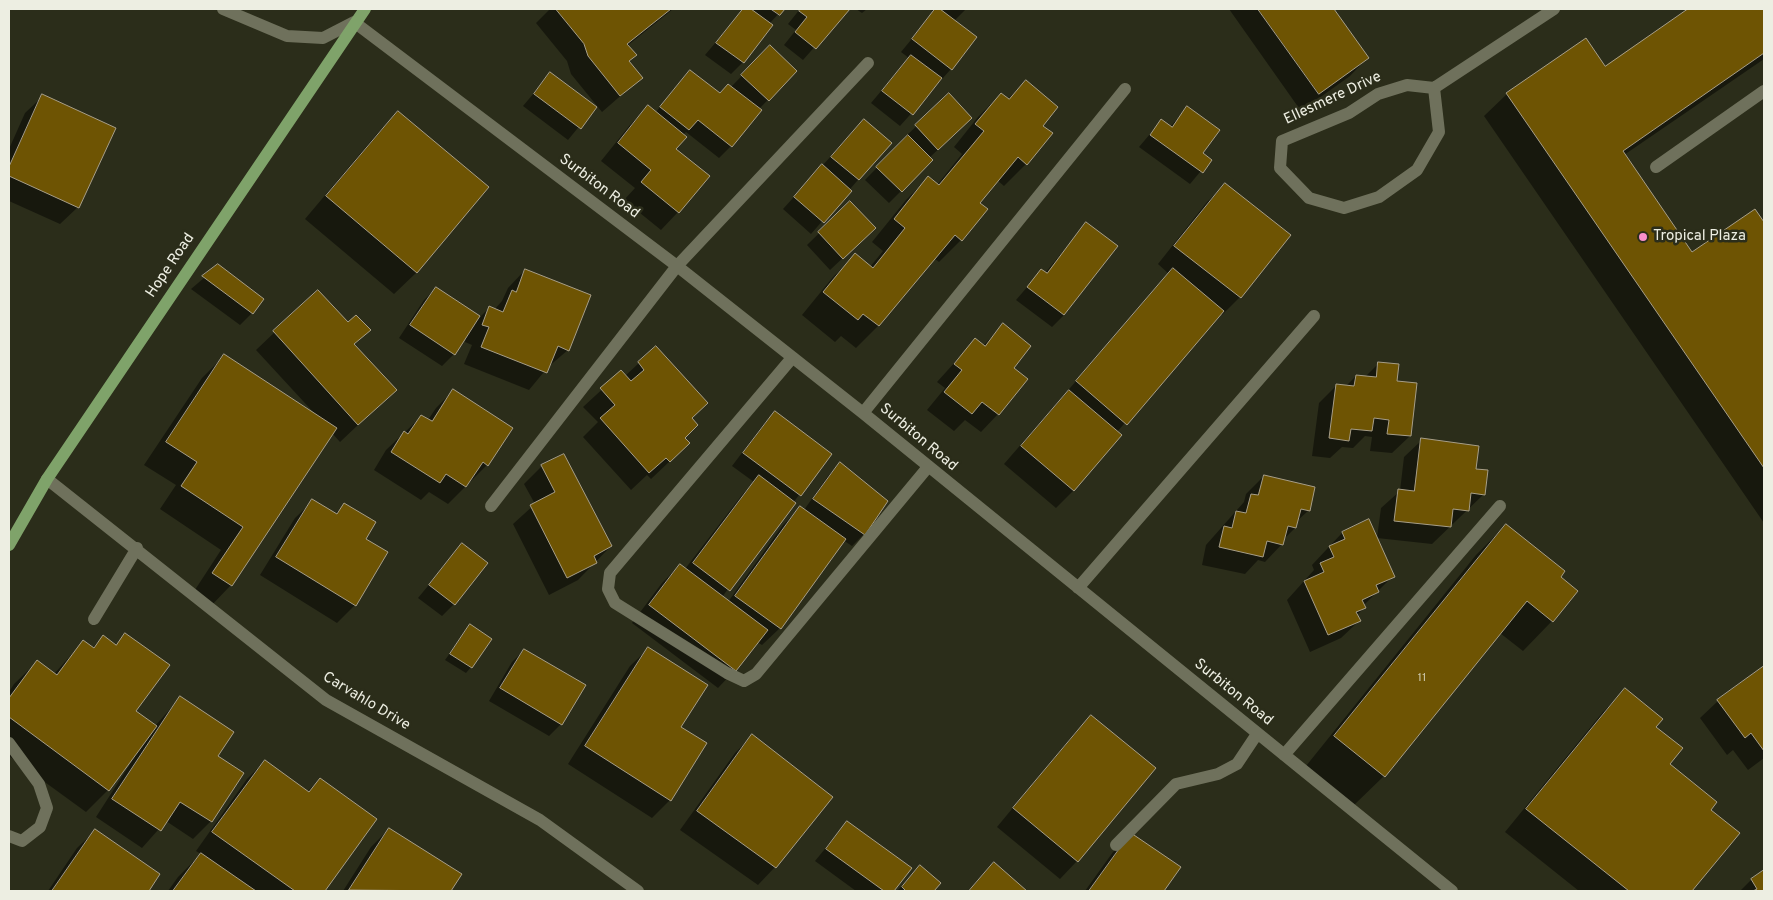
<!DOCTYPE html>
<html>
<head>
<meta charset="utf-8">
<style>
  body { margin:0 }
  #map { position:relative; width:1773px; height:900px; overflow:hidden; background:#2b2d1a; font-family:Overpass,sans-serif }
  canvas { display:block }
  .frame { position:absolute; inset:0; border:10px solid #edeee2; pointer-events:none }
</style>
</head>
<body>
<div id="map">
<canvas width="1773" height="900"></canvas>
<div class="frame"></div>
</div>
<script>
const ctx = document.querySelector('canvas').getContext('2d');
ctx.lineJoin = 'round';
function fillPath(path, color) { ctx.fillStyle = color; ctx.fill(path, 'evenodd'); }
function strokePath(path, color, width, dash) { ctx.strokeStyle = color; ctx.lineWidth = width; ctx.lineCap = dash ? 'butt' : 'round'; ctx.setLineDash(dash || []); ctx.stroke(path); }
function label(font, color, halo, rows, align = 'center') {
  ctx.font = font + ' Overpass,sans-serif'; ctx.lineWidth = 5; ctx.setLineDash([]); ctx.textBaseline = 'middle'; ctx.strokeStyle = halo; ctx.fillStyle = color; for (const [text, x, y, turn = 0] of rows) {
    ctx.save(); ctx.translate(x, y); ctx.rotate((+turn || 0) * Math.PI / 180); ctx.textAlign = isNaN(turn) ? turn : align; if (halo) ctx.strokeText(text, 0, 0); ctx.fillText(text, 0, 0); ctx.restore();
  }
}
fillPath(new Path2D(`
  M550,9H673L627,46L635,55L628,62L641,78L602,112L571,74L567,61L536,23Z
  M744,9H783L769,24L771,26L743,62L731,74L705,55Z
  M800,9H848L803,60L784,45L796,30L788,24Z
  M856,9H867L862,13Z
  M930,9H966L954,21L951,69L900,126L871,103L909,58L901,52L934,12Z
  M1229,9H1332L1367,58L1350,76L1301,111Z
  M1690,9H1764V59L1624,155L1692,254L1755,210L1764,224V523L1484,116L1507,94L1605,67Z
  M770,47L795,72L759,109L731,146L719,158L686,132L683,135L674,149L678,212L661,230L624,200L635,188L601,161L630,125L648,107L655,113L690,72L719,94L731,87Z
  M550,74L595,107L568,140L523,106Z
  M1026,81L1041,126L1026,164L1004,186L997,180L978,203L961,240L939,262L934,258L878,326L856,348L841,336L835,342L802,315L833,277L856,255L870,267L883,251L872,242L906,200L928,178L937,185L962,154L954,147L978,117L1001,94L1008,99Z
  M949,95L959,130L929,158L932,160L889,203L865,180L905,139L904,138Z
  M43,96L78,207L60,224L9,201V149L25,113Z
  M1187,108L1201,154L1210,160L1190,184L1139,147L1161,121L1170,127Z
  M398,112L417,272L394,294L305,219L376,135Z
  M852,133L890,143L811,234L783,209Z
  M1225,185L1289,235L1240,297L1222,315L1220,313L1117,432L1074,490L1056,508L1004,464L1169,274L1158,264L1207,202Z
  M850,203L862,240L830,270L807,245Z
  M1086,224L1116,246L1064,315L1052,327L1016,300L1041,271L1045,273Z
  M218,266L252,313L240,325L191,289Z
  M525,270L568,350L548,367L529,390L464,364L472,345L465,342L466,336L454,354L442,366L399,338L424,300L436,288L480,317L489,308L494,310L502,301L508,288Z
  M318,291L348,324L369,330L353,345L395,390L340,442L332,433L231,585L209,608L191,596L221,550L160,509L176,485L144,465L202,378L224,356L315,414L256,350Z
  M1003,325L1012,368L998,414L981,432L965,420L954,431L927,410L945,388L937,382L975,340L983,346Z
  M639,363L691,419L684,438L689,443L651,479L647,475L631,490L583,437L598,422L583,407L621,372L625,376Z
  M1379,363L1395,382L1410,436L1392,453L1370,451L1372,437L1365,436L1353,448L1342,447L1330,458L1312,456L1319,403L1337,385L1346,386L1356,376L1365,377Z
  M453,391L487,465L448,504L429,492L421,500L374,470L386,450L422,416L428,420L436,408Z
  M775,413L830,454L722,597L728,602L783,525L800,508L804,510L828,476L840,464L864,534L852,546L843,540L780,628L762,645L757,642L735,670L718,688L632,623L662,583L680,565L685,569L742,495L754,482L732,466L763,425Z
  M1422,440L1474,470L1484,494L1432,544L1377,538L1381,508L1400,491L1404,457Z
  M542,466L611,546L578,580L549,595L513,524L535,504L524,484Z
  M1264,476L1309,510L1296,522L1295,528L1284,539L1282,544L1265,562L1258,560L1245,574L1202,565L1206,545L1244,502L1246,494Z
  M313,501L335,514L345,504L364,539L355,605L337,623L260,575L295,518Z
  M1368,521L1393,576L1363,606L1364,608L1357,615L1359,621L1341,638L1310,652L1287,600L1314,570L1312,565L1342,533Z
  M1506,525L1559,578L1552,621L1523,651L1500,633L1384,776L1354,805L1306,766L1476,555Z
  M462,545L454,604L442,616L418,598Z
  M470,626L471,667L466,673L445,660Z
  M125,635L134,711L155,726L180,698L216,756L243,773L211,821L193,839L166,821L142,848L96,817L134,758L133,757L108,790L86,812L9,756V692L14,684L37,662L54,674L83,642L92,648L103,637L115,646Z
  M648,649L679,728L670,800L652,818L568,764L630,666Z
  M524,650L561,724L549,736L489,701L512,662Z
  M1764,668V758L1748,770L1733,750L1727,755L1700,718L1718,701Z
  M1625,690L1655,727L1668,764L1709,810L1738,833L1691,891H1579L1505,832L1603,712Z
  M1092,717L1077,861L1060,879L997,827L1074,734Z
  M752,736L775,867L758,885L680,830L735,753Z
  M265,761L307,792L320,779L376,819L324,891H168L178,877L201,854L196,851L247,779Z
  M847,822L910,868L893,891H856L815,861Z
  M389,829L460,875L450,891H343L371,847Z
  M95,831L159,874L147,891H48L77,848Z
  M1131,834L1179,867L1162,891H1085L1113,852Z
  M994,864L1025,891H968Z
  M920,867L939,883L932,891H897Z
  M1764,872V891H1740L1751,880Z`), '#0007');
const building = new Path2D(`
  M556,9H671L627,44L637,55L629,61L643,78L620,96L588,56L584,44Z
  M743,9H751L773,25L744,63L716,43Z
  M771,9H785L780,15Z
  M801,9H850L816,49L795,32L807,17L799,11Z
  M935,9H940L977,37L952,70L912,39Z
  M1258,9H1334L1369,58L1319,94Z
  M1688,9H1764V53L1623,151L1692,252L1755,209L1764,222V468L1506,93L1586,38L1605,66Z
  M770,45L797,71L769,101L741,75Z
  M911,55L942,78L913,115L882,91Z
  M690,70L720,93L728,84L762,110L732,147L698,120L689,130L660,107Z
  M550,72L597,107L581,129L534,94Z
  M1026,80L1058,107L1043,126L1053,133L1027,165L1018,157L980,203L988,209L962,241L955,235L879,326L863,314L858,320L823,292L855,253L873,268L905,228L894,219L928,176L939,185L984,131L975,124L1001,93L1009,99Z
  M949,93L972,118L938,150L915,125Z
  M42,94L116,128L79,208L9,176V167Z
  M648,105L687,137L676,149L710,176L679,213L641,182L651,170L618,143Z
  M1187,106L1220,130L1203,153L1212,160L1203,173L1150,135L1161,119L1172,127Z
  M398,111L489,187L417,273L326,196Z
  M864,119L892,143L859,180L831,157Z
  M908,135L933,160L902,192L876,167Z
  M822,164L852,191L824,223L794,197Z
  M1225,183L1291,235L1241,298L1174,246Z
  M850,201L876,228L843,259L818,232Z
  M1086,222L1118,246L1064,315L1027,287L1041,269L1047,273Z
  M218,264L264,299L253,314L202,276Z
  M1173,268L1224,311L1127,425L1076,381Z
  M525,269L591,295L569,351L558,346L547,373L481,347L489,327L482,325L489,306L503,312L512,290L516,292Z
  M436,287L480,316L455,355L410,325Z
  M318,290L348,322L356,315L371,330L354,344L397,390L358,425L273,331Z
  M1003,323L1031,346L1014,368L1028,379L999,415L982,402L972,414L944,392L962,370L954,364L975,338L985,346Z
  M656,346L708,403L692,418L698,425L685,438L690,443L670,462L666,458L649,473L600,418L615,405L600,388L621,370L631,381L644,370L638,362Z
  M224,354L337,428L232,586L212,573L243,527L181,486L197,462L166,442Z
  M1378,362L1399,364L1397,381L1417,383L1411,436L1387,434L1389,420L1374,418L1372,431L1351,429L1349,441L1329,438L1336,384L1354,386L1356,375L1376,377Z
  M453,389L513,428L488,466L483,462L466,487L446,474L440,483L391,452L404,431L408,434L421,415L432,421Z
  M1069,390L1122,435L1074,491L1021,446Z
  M775,411L832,454L801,496L743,453Z
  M1421,438L1479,446L1476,469L1488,470L1485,495L1471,493L1469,511L1453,509L1451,527L1394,521L1398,489L1414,491Z
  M564,454L612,546L594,556L597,563L567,578L530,505L555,492L541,465Z
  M840,462L888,501L865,535L813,499Z
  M759,475L796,503L730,591L693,563Z
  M1264,475L1315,487L1310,511L1301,509L1296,528L1288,526L1283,545L1267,541L1263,557L1219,547L1224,526L1232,528L1236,511L1246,513L1251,494L1258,495Z
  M312,499L337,514L344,503L376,522L366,539L388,552L356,606L276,557Z
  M800,506L846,539L781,629L735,596Z
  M1369,519L1395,577L1376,585L1379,592L1362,600L1366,608L1356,612L1361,621L1328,635L1304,581L1324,572L1320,563L1334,557L1329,546L1345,539L1342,532Z
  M1506,524L1565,571L1561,577L1578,591L1553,622L1527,601L1385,777L1334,736Z
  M462,543L488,563L455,605L429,585Z
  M680,564L768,630L736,671L649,605Z
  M470,624L492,639L472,668L450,654Z
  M125,633L170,665L136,711L157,726L109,791L9,717V698L37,660L57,675L83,640L94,648L103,635L116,645Z
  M648,647L708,685L681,727L707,743L671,801L585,746Z
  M524,649L586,685L562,725L500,688Z
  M1764,666V751L1751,733L1745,738L1717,700Z
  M1625,688L1663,719L1656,727L1683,748L1670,764L1717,802L1711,810L1740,833L1692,891H1629L1526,809Z
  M180,696L234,732L218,756L244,773L212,822L180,802L161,831L112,799Z
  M1091,715L1156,768L1078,862L1013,808Z
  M752,734L833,797L776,868L697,811Z
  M265,760L309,792L320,778L377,819L325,891H295L212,832Z
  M847,821L912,868L894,891H884L826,849Z
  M389,828L462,874L451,891L349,890Z
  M95,829L160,874L149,891H52Z
  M1131,833L1181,867L1164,891H1089Z
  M201,853L256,891H173Z
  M994,862L1027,891H969Z
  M920,865L941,883L934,891H906L902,887Z
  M1764,870V891H1753L1757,889L1751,879Z`);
fillPath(building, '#6e5403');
strokePath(building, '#a79e88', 1);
strokePath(new Path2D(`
  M223,9L287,36L323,38L354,22L677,266L863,413L1452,891
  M1434,88L1439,132L1417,170L1379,197L1344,208L1309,198L1280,168L1282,141L1349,113L1378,94L1407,85L1434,88L1554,9
  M1656,167L1764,91
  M792,358L610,573L608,589L615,603L727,673L744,681L756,674L928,467
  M863,413L1125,89
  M47,479L326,700L540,820L638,891
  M491,506L677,266L868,63
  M1078,588L1314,316
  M94,619L137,548
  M9,743L39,784L47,808L40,827L22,841L9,836
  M1284,755L1500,506
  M1116,845L1176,784L1218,774L1237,764L1257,734`), '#6f715c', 12);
strokePath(new Path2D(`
  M9,545L47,479L365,9`), '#7fa36a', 12);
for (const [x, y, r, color] of [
  [1643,237,5,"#f98fca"]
]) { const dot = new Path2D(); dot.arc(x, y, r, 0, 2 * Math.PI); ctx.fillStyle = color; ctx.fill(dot); strokePath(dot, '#2b2d1a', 2); }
label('12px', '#cdc8aa', null, [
  ["11",1422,679]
]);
label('15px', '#edeee2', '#2b2d1a', [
  ["Ellesmere Drive",1333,99,-25],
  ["Surbiton Road",599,187,37],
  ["Hope Road",171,266,-56],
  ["Surbiton Road",918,438,40],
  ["Surbiton Road",1233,693,39],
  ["Carvahlo Drive",366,702,31]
]);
label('15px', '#edeee2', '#2b2d1a', [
  ["Tropical Plaza",1653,237]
], 'left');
</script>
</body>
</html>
